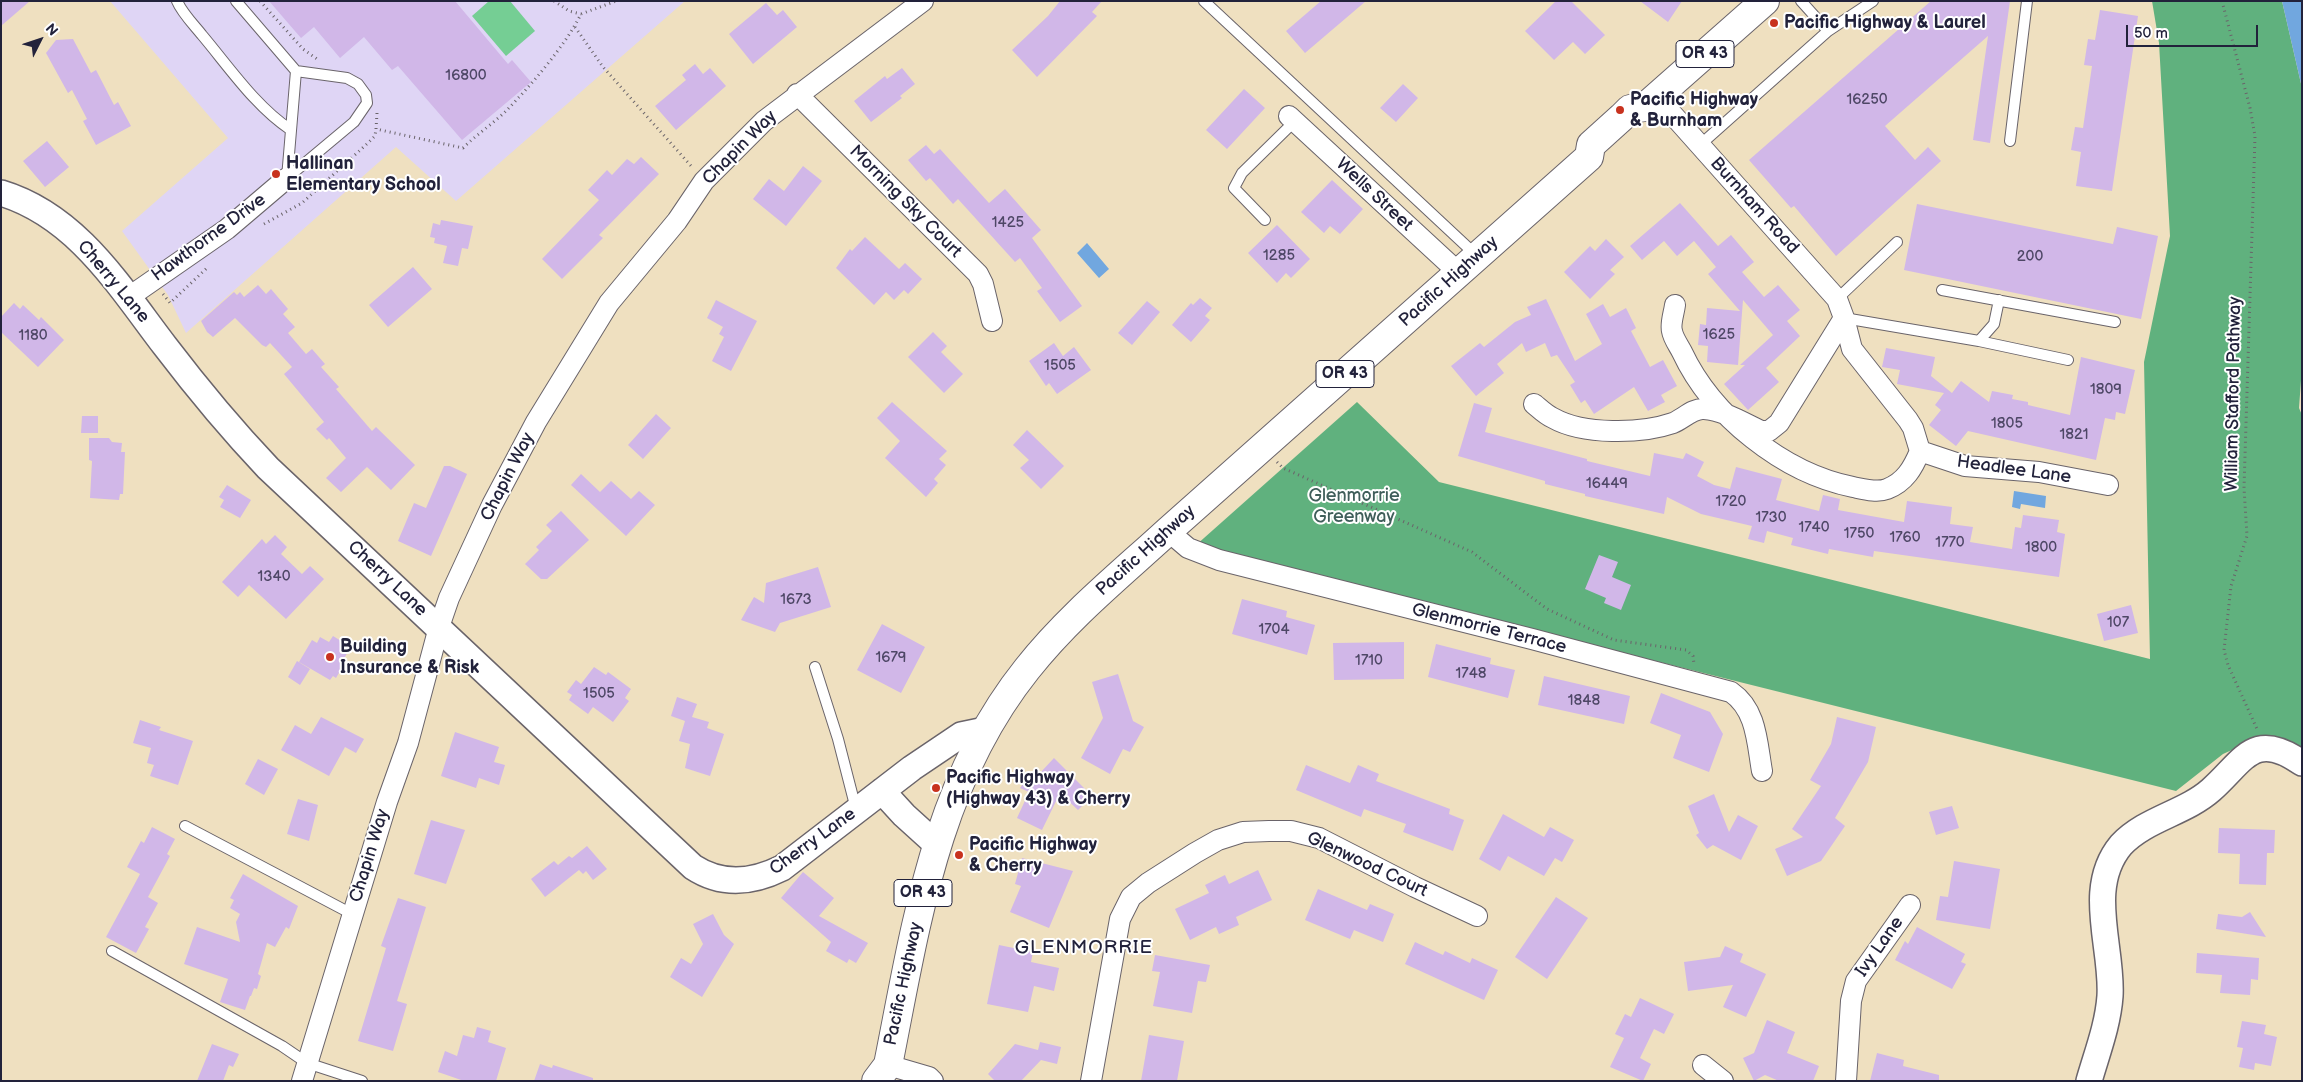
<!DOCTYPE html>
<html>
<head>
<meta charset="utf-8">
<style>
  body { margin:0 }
  #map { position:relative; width:2303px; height:1082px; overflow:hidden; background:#efe0c0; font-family:"Balsamiq Sans",sans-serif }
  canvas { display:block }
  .frame { position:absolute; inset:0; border:2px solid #22223b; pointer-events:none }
  .north { position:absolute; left:15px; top:15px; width:50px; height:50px; -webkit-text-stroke:4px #fff; paint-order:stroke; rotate:49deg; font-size:14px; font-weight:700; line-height:20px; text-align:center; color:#22223b }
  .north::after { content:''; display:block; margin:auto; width:18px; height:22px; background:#22223b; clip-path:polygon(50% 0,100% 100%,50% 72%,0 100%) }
  .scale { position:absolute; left:2126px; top:25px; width:132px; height:22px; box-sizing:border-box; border:2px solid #22223b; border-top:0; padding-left:6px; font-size:15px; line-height:18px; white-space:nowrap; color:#22223b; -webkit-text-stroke:4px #fff; paint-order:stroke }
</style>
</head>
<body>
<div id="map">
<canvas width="2303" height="1082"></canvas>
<div class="frame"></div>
<div class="north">N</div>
<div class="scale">50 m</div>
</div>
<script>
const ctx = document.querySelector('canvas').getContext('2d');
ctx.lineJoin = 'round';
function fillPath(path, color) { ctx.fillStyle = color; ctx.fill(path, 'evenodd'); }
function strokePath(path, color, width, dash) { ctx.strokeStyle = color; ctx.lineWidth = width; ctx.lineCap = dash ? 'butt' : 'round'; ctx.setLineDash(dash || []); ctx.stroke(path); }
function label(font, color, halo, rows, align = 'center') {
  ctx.font = font + ' "Balsamiq Sans",sans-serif'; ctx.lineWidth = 4; ctx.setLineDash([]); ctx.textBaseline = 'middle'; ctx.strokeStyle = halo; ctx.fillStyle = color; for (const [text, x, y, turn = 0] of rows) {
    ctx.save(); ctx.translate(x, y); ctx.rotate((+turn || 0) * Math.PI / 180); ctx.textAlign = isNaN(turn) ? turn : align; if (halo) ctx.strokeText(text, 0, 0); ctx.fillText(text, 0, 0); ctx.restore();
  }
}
fillPath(new Path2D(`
  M110,1H685L456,201L396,147L186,333L168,295L122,231L228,138Z`), '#dfd5f5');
fillPath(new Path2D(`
  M489,1H510L535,31L506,56L472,16Z`), '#75ce94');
fillPath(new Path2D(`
  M2152,1H2282L2302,88V367L2299,408L2302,415V755L2254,740L2223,754L2176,791L1195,546L1357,402L1439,482L2150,659L2144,362L2170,236L2159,43Z`), '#60b17e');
fillPath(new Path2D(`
  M2282,1H2302V88Z
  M1087,243L1109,269L1099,278L1077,253Z
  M2014,491L2046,496L2045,508L2021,504L2020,509L2012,507Z`), '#71a7df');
fillPath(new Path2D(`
  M1,1H30L1,26Z
  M269,1H455L508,64L512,60L531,82L462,140L398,66L392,70L364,37L340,58L314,27L301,38Z
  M1060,1H1102L1092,12L1097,16L1037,77L1012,50L1048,16Z
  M1321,1H1366L1305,53L1286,31Z
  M1556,1H1571L1605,35L1585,54L1573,42L1554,60L1525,31Z
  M1640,1H1682L1668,22Z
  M1931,1H2010L1990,143L1973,140L1988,36L1885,126L1915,160L1928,147L1941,161L1836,256L1794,206L1791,208L1749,160Z
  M766,3L777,15L783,10L797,27L753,64L729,34Z
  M2100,10L2138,16L2112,191L2076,186L2081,152L2071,150L2075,127L2083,128L2092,66L2084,65L2088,39L2095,40Z
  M73,39L91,73L96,70L114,105L118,102L131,126L96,145L83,121L87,119L72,90L68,93L46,53L56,40Z
  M695,64L703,74L710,68L726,86L676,130L655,106L686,80L682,75Z
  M902,68L915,84L900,96L902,98L871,122L854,101L885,76L887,79Z
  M1403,84L1418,98L1396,122L1380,108Z
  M1244,89L1265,108L1227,149L1206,130Z
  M47,141L69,167L45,187L23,161Z
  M926,145L934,154L940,149L989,203L1005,189L1041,230L1032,238L1082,306L1060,322L1037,291L1042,288L1020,258L1015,262L958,199L953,204L930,178L926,181L908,160Z
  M641,157L659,174L599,235L603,238L562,279L542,259L599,200L588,190L607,170L612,175L627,159L634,164Z
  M803,166L822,181L786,226L753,199L769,179L784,191Z
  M1332,180L1363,209L1340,234L1330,226L1324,233L1301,212Z
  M1680,203L1718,246L1731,235L1754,262L1742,272L1764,297L1778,285L1800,310L1787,321L1800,336L1766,368L1779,382L1748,410L1724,384L1745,365H1740L1773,335L1743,300L1738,365L1707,362L1708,346L1698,345L1700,324L1706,325L1707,308L1740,311L1708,274L1716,267L1694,241L1677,256L1664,241L1642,260L1630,246Z
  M1917,204L2113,244L2117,227L2158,236L2141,319L1904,270Z
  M441,220L473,226L468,249L462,248L458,266L443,263L447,246L434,243L435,238L430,237L433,223L440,225Z
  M1277,225L1310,259L1291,278L1286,273L1277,283L1248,253Z
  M865,237L899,269L905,263L922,279L908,294L904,290L894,300L886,292L874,305L836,268L850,249L852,251Z
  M1606,239L1624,257L1610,270L1615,274L1590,299L1564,272L1590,246L1595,251Z
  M413,267L432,289L388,327L369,305Z
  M258,285L266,294L271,289L288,309L283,314L295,327L288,333L306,354L312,349L325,364L321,367L339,387L336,389L372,431L376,427L415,465L391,490L367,467L341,492L326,478L346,458L329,438L327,440L316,429L324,422L284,374L292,367L270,343L266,347L262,345L235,318L213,337L207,332L201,321L234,292L237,295L240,292L244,297Z
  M1200,298L1212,308L1205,316L1210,320L1191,342L1172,325L1191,303L1193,305Z
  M1546,299L1575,361L1602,344L1586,314L1603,304L1610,317L1626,308L1636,328L1631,331L1650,367L1663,360L1677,386L1661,395L1665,402L1648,411L1634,387L1594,414L1585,400L1581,403L1570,385L1575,382L1557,355L1551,357L1545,343L1526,352L1522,343L1497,364L1504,373L1476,396L1451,366L1480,343L1484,347L1515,322L1531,315L1527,307Z
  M716,300L757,321L731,371L712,361L724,337L719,334L723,327L707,318Z
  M1147,301L1160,312L1132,345L1118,333Z
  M14,303L20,309L23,305L39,320L41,317L64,340L38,367L1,332V317Z
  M933,332L947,346L941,352L963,374L944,393L908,357Z
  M1054,343L1063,356L1074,347L1091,370L1057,394L1049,383L1046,386L1029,361Z
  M1886,348L1935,357L1931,376L1952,393L1961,381L1989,402L1992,391L2013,395L2012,399L2028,402V405L2070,415L2081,357L2135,370L2125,414L2116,412L2115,420L2105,418L2096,460L1968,431L1956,446L1929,425L1941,410L1935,405L1944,393L1897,384L1900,370L1882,367Z
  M892,402L947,451L939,459L946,465L934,479L938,483L926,497L885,458L900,441L877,418Z
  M1474,403L1492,408L1485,432L1587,459V461L1650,476L1654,453L1683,459L1686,453L1704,462L1697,476L1714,485L1730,489L1736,467L1782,479L1776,500L1819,511L1823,495L1840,499L1838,510L1904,522L1907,501L1952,507L1950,524L1973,527L1970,542L2012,549L2015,527L2021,528L2023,515L2059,520L2057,532L2065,534L2059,577L1874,551L1873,557L1829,549L1828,554L1791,545L1793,538L1767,531L1764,543L1748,539L1752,526L1701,514L1667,497L1664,514L1585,496V494L1545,484V481L1458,456Z
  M656,414L671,428L643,459L628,445Z
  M82,416H98V433H81Z
  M1027,430L1064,466L1041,489L1020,468L1029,460L1013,445Z
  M89,438H109L112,442L122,443L121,452H125L123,494H120L119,500L90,498L92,461L89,460Z
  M444,466H450L467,474L431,556L398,541L414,503L426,508Z
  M581,474L600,492L611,481L631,499L639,491L655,505L626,536L571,485Z
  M227,485L251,500L240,518L220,507L224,500L219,497Z
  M561,511L589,540L547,579H541L525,564L539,550L536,547L552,531L546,525Z
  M275,535L287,547L281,554L302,574L310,566L324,579L286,619L249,585L238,597L222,582L262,539L266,544Z
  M1599,555L1618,562L1612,577L1631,585L1621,610L1604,603L1606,598L1585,589Z
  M818,567L831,607L780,623L775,632L741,620L754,597L764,603L766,583Z
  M1242,599L1287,611L1286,617L1315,625L1307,655L1232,634Z
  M2131,605L2138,633L2104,641L2097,614Z
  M882,624L925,647L901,693L857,670Z
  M333,636L351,647L340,665L343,666L336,678L333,676L330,680L299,662L312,640L317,643L320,637L329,642Z
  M1404,642V679L1334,680L1333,643Z
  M1436,644L1491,658L1490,664L1515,670L1508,698L1428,677Z
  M297,661L310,669L300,685L288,677Z
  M594,667L606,675L608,672L631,689L625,698L629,701L613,722L593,707L588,714L569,700L572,695L567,692L576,680L581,684Z
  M1118,674L1133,721L1144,727L1130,752L1123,749L1110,774L1081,758L1103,718L1092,682Z
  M1544,676L1630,696L1624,724L1538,705Z
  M1661,693L1710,712L1723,734L1709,772L1673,758L1681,735L1650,723Z
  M677,697L697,704L692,717L709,722L707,728L724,734L710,776L685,768L690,744L679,741L685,721L671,716Z
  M321,717L364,739L356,753L345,747L329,776L281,750L295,725L311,734Z
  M1837,717L1876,727L1868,762L1835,818L1845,826L1821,861L1787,876L1775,849L1803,837L1792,829L1821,786L1810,780L1831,744Z
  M140,720L161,727L159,730L193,741L178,785L150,776L154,765L147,763L151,748L133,743Z
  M455,732L499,747L494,762L505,765L499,785L479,778L476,788L441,776Z
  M1054,758L1092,796L1078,810L1060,793L1042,830L1017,818L1029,792L1020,788L1035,768L1040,773Z
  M258,759L278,769L264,795L245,784Z
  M1306,765L1350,783L1358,765L1379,774L1376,781L1450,809L1449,814L1464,820L1453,851L1403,832L1406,824L1364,809L1361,817L1296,790Z
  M1714,794L1729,832L1738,815L1758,826L1741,860L1713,845L1707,849L1696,835L1699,833L1688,806Z
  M298,799L318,805L309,841L287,834Z
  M1952,806L1959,828L1936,835L1929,812Z
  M1503,814L1544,837L1550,827L1574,840L1562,862L1555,858L1544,876L1508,856L1500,871L1479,859Z
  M431,820L465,830L446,884L414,874Z
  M152,827L175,839L167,854L170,856L148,897L158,903L145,927L149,929L136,953L106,937L140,874L127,867L141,841L144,843Z
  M2219,828L2275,830L2274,853H2267L2266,885L2239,884L2240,854L2218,853Z
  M587,846L607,869L593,880L586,871L583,874L579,870L545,897L531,879L554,861L558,865L569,856L572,858Z
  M1022,858L1073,871L1049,928L1010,912L1021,886L1015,884Z
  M1954,861L2000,869L1990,929L1936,920L1940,896L1948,897Z
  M1258,870L1272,900L1236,917L1239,925L1219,934L1216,927L1190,940L1175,909L1209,893L1205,885L1225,875L1229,884Z
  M803,872L834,898L819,916L868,943L856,963L849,959L847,963L826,951L831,942L781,898Z
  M243,874L298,906L289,929L286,927L275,947L267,943L258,974L261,976L257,989L254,988L251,996H250L245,1010L220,1002L228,979L184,964L197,927L240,942L236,922L240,914L230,908L234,900L230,898Z
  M1318,889L1367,910L1370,904L1394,914L1383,942L1354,930L1350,939L1305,920Z
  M1556,897L1588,918L1547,979L1515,957Z
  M398,898L426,907L397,1001L407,1004L393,1051L358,1041L386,948L381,946Z
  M2250,912L2266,937L2216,929L2218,914L2242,917Z
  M713,914L724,935L734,944L702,997L670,977L681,958L691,964L703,944L693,924Z
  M1917,927L1965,954L1961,962L1966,964L1952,989L1895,960L1905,941L1908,944Z
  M1415,942L1443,955L1445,951L1470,963L1472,958L1498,970L1484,1000L1405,964Z
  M999,945L1033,952L1031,962L1059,968L1054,991L1034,986L1028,1012L987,1004Z
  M1725,946L1743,954L1740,962L1766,974L1746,1017L1723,1007L1733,985L1688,991L1684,962L1720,957Z
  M2197,953L2259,958L2258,980L2251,979L2250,995L2220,993L2222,975L2196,973Z
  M1155,955L1210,965L1206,982L1198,981L1192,1013L1153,1006L1160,972L1152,971Z
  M1640,998L1674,1014L1664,1034L1654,1029L1640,1058L1651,1064L1643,1081L1610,1067L1624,1038L1615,1034L1625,1014L1631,1017Z
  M1767,1020L1795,1032L1787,1053L1819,1066L1813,1081H1779L1765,1075L1754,1081L1743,1058L1754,1053Z
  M2242,1021L2266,1025L2264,1034L2277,1037L2271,1066L2255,1063L2254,1070L2239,1067L2243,1048L2237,1047Z
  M477,1027L491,1031L488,1042L506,1048L496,1081H464L438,1072L445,1051L457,1056L463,1035L474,1038Z
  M1149,1035L1184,1041L1177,1081H1141Z
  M1040,1042L1061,1047L1057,1064L1041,1060L1021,1081H995L988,1074L1015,1044L1038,1050Z
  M212,1044L239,1054L233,1067L229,1065L223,1081H197Z
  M1877,1053L1904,1060L1903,1066L1939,1075V1081H1870Z
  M540,1064L552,1068L553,1065L593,1078V1081H534Z`), '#d1b7e8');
const service = new Path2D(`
  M177,1C182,13 194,25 202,35C229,67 256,107 291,130
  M236,1L296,71L347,78L358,84L366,95L367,103L354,122L287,178
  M1204,1L1477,256
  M1828,31L1873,1
  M2010,141L2027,1
  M1700,145L1828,31L1801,1
  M287,178L296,71
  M1265,220L1234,188L1242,173L1295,121
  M1942,290L2115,322
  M1837,299L1897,242
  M1844,318L1979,341L1994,324L1999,300
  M1979,341L2068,360
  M815,667L838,739L856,809
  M185,826L352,914
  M112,951L282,1046L307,1063L362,1081`);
const minor = new Path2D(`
  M797,94L978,274L983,284L992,321
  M1657,97L1837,299L1844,318L1852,349L1908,420L1913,428L1920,451C1913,468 1905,482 1887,489C1877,493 1863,489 1853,487C1783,473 1712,416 1682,352C1679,346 1673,338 1672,331C1670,324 1674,313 1675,305
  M1289,116L1459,273
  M129,297L227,229L287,178
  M1534,404C1540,409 1546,415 1553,418C1583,435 1641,434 1673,423C1683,419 1693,408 1704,409C1723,410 1744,423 1761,431H1769L1779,423L1844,318
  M1920,451L1965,466L2039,472L2108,485
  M1168,531L1188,548L1219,560L1532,639L1731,692C1757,710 1757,743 1762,771
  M888,1065L929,1077L933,1081
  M1703,1065L1723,1081
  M302,1081L387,802L408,743L439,627L449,598L492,505L536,422L609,303L677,221L704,181L764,121L923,1
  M1091,1081L1120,919L1131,897L1148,883L1195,853L1218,840L1243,832L1269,831H1291L1319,838L1415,887L1477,916
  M1846,1081L1851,1001L1856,981L1910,905`);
const tertiary = new Path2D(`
  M1,193C77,216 119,286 165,346C197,388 231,429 268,468L693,867C722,886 752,883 782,868L912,768L961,735L985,730
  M882,791L904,815L936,844
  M2089,1081C2097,1053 2108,1025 2110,996C2113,947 2085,888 2121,845C2145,819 2185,813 2211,790C2244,761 2253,729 2302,763`);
const primary = new Path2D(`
  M876,1081L888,1065C916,925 935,784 1027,669C1068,617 1120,575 1168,531L1589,157L1591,145L1622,117L1630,109L1645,107L1765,1`);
strokePath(service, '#6a646a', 12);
strokePath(minor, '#6a646a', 22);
strokePath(tertiary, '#6a646a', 28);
strokePath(primary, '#6a646a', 30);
strokePath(new Path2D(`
  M260,1L303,49L317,59
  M554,1L569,11L581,14
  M2222,1L2250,108L2255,136L2244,488L2247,536L2231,586L2224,650L2228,665L2257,729
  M575,27L603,67L692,167
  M377,113L376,129L463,148C477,134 494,123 507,110C532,84 565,46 581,14L616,1
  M264,224L302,203L368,143L375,136L376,129
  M163,294L170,303L208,267
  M1277,462L1283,468L1472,552L1547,609L1614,640L1686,650L1693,656L1694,664`), '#6a646a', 3, [1, 4]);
strokePath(service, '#fff', 10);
strokePath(minor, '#fff', 20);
strokePath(tertiary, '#fff', 25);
strokePath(primary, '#fff', 28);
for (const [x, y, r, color] of [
  [1774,23,5,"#c8321e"],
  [1620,110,5,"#c8321e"],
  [276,174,5,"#c8321e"],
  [330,657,5,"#c8321e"],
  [936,788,5,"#c8321e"],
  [959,855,5,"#c8321e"]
]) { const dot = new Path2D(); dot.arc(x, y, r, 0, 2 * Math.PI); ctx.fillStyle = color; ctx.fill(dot); strokePath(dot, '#fff', 2); }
label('15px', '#4e4766', null, [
  ["16800",466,76],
  ["16250",1867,100],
  ["1425",1008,223],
  ["1285",1279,256],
  ["200",2030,257],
  ["1625",1719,335],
  ["1180",33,336],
  ["1505",1060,366],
  ["1809",2106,390],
  ["1805",2007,424],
  ["1821",2074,435],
  ["16449",1607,484],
  ["1720",1731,502],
  ["1730",1771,518],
  ["1740",1814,528],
  ["1750",1859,534],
  ["1760",1905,538],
  ["1770",1950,543],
  ["1800",2041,548],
  ["1340",274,577],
  ["1673",796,600],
  ["107",2118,623],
  ["1704",1274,630],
  ["1679",891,658],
  ["1710",1369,661],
  ["1748",1471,674],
  ["1505",599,694],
  ["1848",1584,701]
]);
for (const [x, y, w] of [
  [1705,54,58],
  [1345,374,58],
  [923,893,58]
]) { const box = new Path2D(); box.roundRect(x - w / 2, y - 13.5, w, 27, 4); ctx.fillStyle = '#fff'; ctx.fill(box); strokePath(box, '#22223b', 1); }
label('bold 16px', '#22223b', null, [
  ["OR 43",1705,54],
  ["OR 43",1345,374],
  ["OR 43",923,893]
]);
label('bold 18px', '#22223b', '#fff', [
  ["Pacific Highway & Laurel",1784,23],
  ["Pacific Highway",1630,100],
  ["& Burnham",1630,121],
  ["Hallinan",286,164],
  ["Elementary School",286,185],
  ["Building",340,647],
  ["Insurance & Risk",340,668],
  ["Pacific Highway",946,778],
  ["(Highway 43) & Cherry",946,799],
  ["Pacific Highway",969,845],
  ["& Cherry",969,866]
], 'left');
label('18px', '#22223b', '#fff', [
  ["Chapin Way",740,148,-45],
  ["Wells Street",1374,195,43],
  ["Morning Sky Court",905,202,45],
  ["Burnham Road",1754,206,48],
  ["Hawthorne Drive",209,238,-36],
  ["Cherry Lane",113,282,50],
  ["Pacific Highway",1449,282,-42],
  ["William Stafford Pathway",2234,394,-89],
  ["Headlee Lane",2014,470,8],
  ["Chapin Way",508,477,-63],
  ["Pacific Highway",1146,551,-42],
  ["Cherry Lane",387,579,43],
  ["Glenmorrie Terrace",1489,629,14],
  ["Cherry Lane",813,842,-36],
  ["Chapin Way",370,856,-73],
  ["Glenwood Court",1367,865,25],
  ["Ivy Lane",1880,947,-55],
  ["Pacific Highway",904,984,-78]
]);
label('18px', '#3f5e5a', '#fff', [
  ["Glenmorrie",1354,496],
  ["Greenway",1354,517]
]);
ctx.letterSpacing = '1px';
label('19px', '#22223b', '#fff', [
  ["GLENMORRIE",1084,948]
]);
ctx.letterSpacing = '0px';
</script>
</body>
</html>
